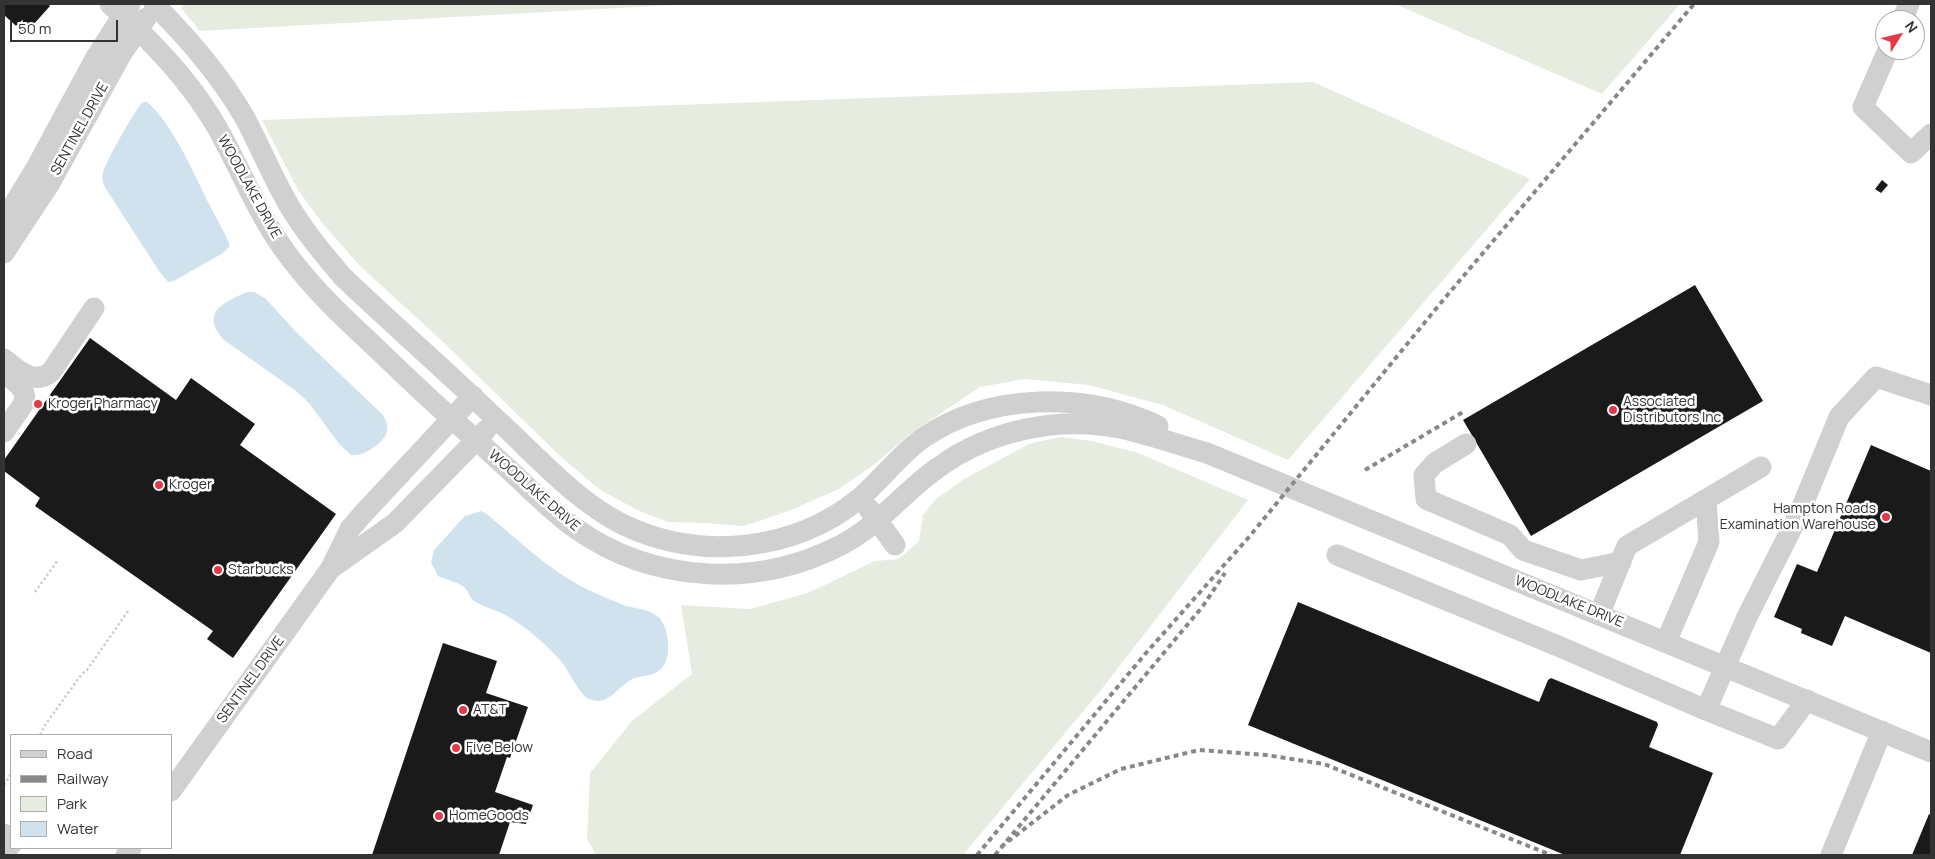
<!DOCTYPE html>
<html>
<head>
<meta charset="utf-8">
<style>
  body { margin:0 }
  #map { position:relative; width:1935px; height:859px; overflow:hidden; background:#fff; font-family:Manrope,sans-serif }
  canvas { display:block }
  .frame { position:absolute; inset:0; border:5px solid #333; pointer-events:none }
  .legend { position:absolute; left:10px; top:734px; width:162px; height:115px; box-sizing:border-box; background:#fff; border:1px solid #adadad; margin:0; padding:6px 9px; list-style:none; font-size:15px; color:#333 }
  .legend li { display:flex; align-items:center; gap:10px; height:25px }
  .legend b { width:25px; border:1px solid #adadad }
  .north { position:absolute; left:1875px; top:10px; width:50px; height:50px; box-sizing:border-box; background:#fff; border:1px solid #adadad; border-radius:50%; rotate:54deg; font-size:14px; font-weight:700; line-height:20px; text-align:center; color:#333 }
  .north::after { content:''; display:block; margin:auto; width:18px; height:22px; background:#e63946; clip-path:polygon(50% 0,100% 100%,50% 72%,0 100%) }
  .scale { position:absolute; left:10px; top:20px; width:108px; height:22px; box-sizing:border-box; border:2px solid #333; border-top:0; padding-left:6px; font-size:15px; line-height:18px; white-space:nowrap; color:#333; -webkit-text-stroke:4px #fff; paint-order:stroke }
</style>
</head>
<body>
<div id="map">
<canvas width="1935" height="859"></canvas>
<div class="frame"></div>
<ul class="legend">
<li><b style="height:6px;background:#d0d0d0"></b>Road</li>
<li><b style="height:6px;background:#888"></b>Railway</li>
<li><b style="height:14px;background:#e6ecdf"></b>Park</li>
<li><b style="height:14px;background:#cfe2ee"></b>Water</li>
</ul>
<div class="north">N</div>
<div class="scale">50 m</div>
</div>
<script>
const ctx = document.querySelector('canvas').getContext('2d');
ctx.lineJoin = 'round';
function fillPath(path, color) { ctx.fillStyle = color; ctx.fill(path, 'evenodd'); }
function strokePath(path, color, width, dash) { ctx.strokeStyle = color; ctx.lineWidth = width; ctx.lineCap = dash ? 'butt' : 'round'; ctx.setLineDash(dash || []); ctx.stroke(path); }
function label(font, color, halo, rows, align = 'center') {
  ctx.font = font + ' Manrope,sans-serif'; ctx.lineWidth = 5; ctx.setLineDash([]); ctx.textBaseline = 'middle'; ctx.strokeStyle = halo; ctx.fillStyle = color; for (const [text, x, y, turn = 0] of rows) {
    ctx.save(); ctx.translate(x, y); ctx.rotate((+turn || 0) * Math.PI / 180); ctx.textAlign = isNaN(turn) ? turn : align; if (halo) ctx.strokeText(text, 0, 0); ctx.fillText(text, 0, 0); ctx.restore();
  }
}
fillPath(new Path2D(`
  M184,4H691L200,31L181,8Z
  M1395,4H1680L1602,94Z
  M1313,82L1530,179L1288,460L1163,405L1089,385L1024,379L980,387L910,434L876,463L839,489L791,510L744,526L705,523L668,522L637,510L599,489L560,456L440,339L360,266L323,224L298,190L262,120Z
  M1061,437L1092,441L1138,453L1248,500L1101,690L963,855H596L587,839L590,773L632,721L692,674L681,605L750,609L808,593L875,561L899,559L919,541L923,515L936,499L964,479L1031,443Z`), '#e6ecdf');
fillPath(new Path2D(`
  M143,102H147C173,124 194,174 209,204C216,218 225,232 230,246L223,253L174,281L168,282L159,271L108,192C104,186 101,180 103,173C105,163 136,108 143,102Z
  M247,292H254L265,298L296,332L383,415C386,420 388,425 387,431C385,443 363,457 351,455L340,445L309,403L296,391L224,340C200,312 223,303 247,292Z
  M481,511L488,515C523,544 554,575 595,593C604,597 614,601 623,605C636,609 653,609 661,620C670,633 673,663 657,672C649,677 638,675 629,681C615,690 606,708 587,698C579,693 568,670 561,661C547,645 524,625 505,615C496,610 483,607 474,601C470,598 469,593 466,589C459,582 447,580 438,576L431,562L434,550L465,516Z`), '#cfe2ee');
fillPath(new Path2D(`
  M4,4H48L50,6L25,34L4,15Z
  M1882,180L1888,185L1881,193L1875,189Z
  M1695,285L1763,401L1531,536L1463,420Z
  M90,338L176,400L191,378L255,424L240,445L336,514L233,658L207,639L213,631L35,506L40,498L4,471V460Z
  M1871,445L1931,471V653L1845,616L1832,646L1801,633L1802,629L1774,617L1797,564L1817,572Z
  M1298,602L1539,702L1548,680L1551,678L1657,722L1658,725L1649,747L1713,773L1680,855H1565L1248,725Z
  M443,643L497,661L486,693L528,707L510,758L507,757L495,792L533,805L526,824L510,822L499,855H372Z
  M1929,814L1931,815V855H1912Z`), '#1a1a1a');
strokePath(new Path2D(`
  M35,592L58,560
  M40,735L45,725L81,675L87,670L128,611
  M4,785L11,774`), '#cdcdcd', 2.5, [2.5, 2.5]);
strokePath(new Path2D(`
  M110,4C149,38 185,75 212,119C240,165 257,216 291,259C315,291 344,318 373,345C401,372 430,400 460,426C480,443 499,460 517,477C536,495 554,513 575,528C652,583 757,589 841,545C880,525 904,491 939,467C990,430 1058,416 1119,428C1149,434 1178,445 1207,453L1931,752
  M154,4C189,39 222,77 246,120C258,143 268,166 280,189C296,221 319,249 342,276C392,324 444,369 494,417C534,453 575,501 624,525C700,561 794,552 860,498C882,479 899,455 923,438C990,392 1087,392 1158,426
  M1902,20L1909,4
  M1888,50L1863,107L1911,153L1931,134
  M4,221L35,170L95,59L130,4
  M4,253L50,183L122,53L146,18
  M4,359C18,370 34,386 51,372L94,308
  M4,373C14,381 28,388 24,403L4,432
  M1466,444L1435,463L1424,475L1426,499L1510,535L1523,550L1581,570L1621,562
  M869,509L895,545
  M1337,555L1558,646L1706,710L1747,617L1799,514L1839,417L1876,377L1931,395
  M333,567L395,523L486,430
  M1599,615L1627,546L1761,467
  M1666,642L1709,542L1706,500
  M1706,710L1778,739L1807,700
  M171,791L331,568L350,529L361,516L473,396
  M4,834L11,845
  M126,855L131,848
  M1831,855L1882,731`), '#d0d0d0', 21);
strokePath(new Path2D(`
  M1365,470L1463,412
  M1001,847L1068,795L1121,769L1199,750L1266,755L1324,764L1551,855
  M977,855L1146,653L1249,537L1444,299L1694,4
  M995,855L1203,606L1225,573`), '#888', 4, [5, 4]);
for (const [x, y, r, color] of [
  [38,404,5,"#e63946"],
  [1613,410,5,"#e63946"],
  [159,485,5,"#e63946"],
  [1886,517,5,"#e63946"],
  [218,570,5,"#e63946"],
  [463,710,5,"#e63946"],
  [456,748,5,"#e63946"],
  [439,816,5,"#e63946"]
]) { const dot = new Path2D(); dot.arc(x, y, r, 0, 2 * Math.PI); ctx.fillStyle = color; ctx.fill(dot); strokePath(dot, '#fff', 2); }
label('14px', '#333', '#fff', [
  ["SENTINEL DRIVE",80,129,-61],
  ["WOODLAKE DRIVE",249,187,61],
  ["WOODLAKE DRIVE",534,491,41],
  ["WOODLAKE DRIVE",1569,602,22],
  ["SENTINEL DRIVE",251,680,-54]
]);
label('14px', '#333', '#fff', [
  ["Associated",1623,402],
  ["Distributors Inc",1623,418],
  ["Kroger Pharmacy",48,404],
  ["Kroger",169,485],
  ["Hampton Roads",1876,509,"right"],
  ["Examination Warehouse",1876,525,"right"],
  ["Starbucks",228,570],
  ["AT&T",473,710],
  ["Five Below",466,748],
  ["HomeGoods",449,816]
], 'left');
</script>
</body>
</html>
